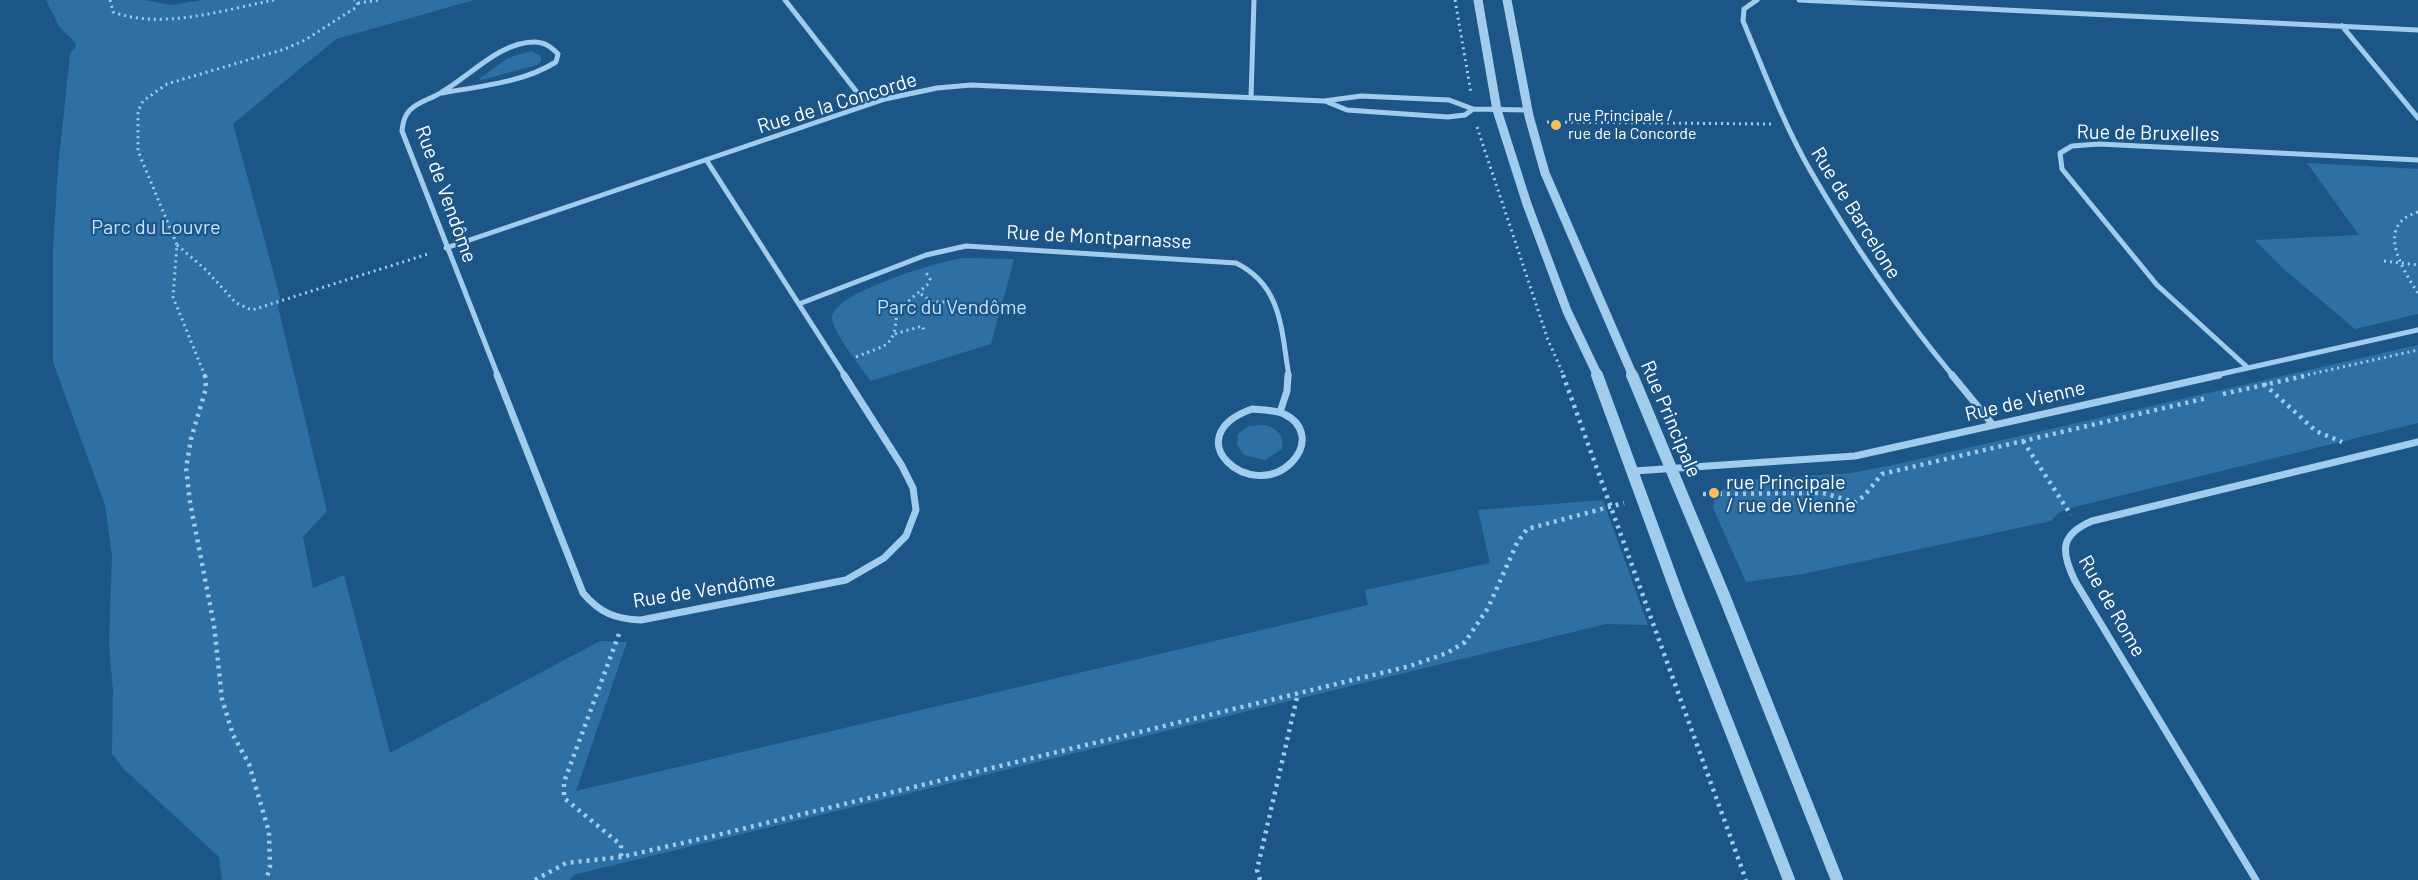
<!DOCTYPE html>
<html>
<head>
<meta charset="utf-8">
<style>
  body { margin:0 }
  canvas { display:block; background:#1b5686 }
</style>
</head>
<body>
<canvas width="2418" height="880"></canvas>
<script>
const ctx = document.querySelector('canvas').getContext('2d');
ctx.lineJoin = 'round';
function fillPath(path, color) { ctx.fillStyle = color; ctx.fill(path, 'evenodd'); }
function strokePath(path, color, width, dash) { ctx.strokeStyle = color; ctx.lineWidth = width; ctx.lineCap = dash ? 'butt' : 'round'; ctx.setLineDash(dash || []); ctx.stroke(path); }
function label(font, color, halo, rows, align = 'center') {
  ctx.font = font + ' Barlow,sans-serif'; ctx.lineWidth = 4.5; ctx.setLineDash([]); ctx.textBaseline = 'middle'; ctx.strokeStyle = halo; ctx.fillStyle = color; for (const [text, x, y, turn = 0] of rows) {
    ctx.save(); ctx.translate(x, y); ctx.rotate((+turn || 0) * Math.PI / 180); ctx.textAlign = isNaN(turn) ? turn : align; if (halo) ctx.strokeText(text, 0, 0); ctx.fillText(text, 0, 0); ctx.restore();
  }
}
fillPath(new Path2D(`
  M46,0H144L171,5L203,0H474L336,39L233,124L280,297L278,307L327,511L303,537L313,588L344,575L390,753L600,641L627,642L576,791L1368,605L1365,590L1490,563L1478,510L1603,500L1648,625L1606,624L573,875L570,880H222L219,857L125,770L112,754L113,690L109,644L112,555L105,505L53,362V251L58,168L70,54L76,46L75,42L60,28Z
  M531,51L541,56V61L537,65L481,80L480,78L508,58Z
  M2307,163L2418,169V314L2355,329L2287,272L2255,240L2359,235Z
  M963,258L1014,259L991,344L871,381C862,369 832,331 832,318C832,293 940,261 963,258Z
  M2418,345V423L2074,507L2058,513L2051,521L1803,574L1746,582L1713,508C1714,489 1728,487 1744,484L1745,480L1851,473L1893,465Z
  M1265,425C1277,429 1285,435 1282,449L1265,460L1244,455L1237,445L1238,434L1249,426Z`), '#2e70a4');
strokePath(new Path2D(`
  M110,0L113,12C163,30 223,10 274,0
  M1455,0L1471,93
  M358,3L379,0
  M1547,122L1771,124
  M1477,127L1548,340L1564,376
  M2418,212C2375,225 2401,267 2418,293
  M177,245L206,270L236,303L252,310L431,253
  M2384,261L2418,265
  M921,294L932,302H946
  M895,334L922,326L924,330
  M856,357C889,343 894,349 897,311L927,285L930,279L925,271
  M205,376L173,297L177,245L138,151V111L143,101L167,84L285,49L305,40L355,8L358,3L354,0
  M2302,376L2418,350`), '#a2ccec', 3, [2, 4]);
strokePath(new Path2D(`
  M205,375L206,388L191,439L186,468L190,502L214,625L222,699L233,735L249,764L269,832L270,867L266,880
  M1563,375L1746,880
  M2264,384L2316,431L2342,442
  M2223,394L2309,375
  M2023,441L2071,515
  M1703,494L1823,493L1855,502L1864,496L1882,474L2207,398
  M619,634L564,782V798L621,845V857
  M535,880L566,863L621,857L713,836L1410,666L1447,653L1465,642L1488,608L1517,543L1527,529L1624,503
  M1260,880L1257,870L1298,693`), '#a2ccec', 4.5, [3, 5]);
strokePath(new Path2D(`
  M785,0L867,105
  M1757,0L1744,9L1743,21C1764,71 1783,123 1810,170C1852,243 1900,312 1953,376
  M1799,0L2418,30
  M2342,26L2418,118
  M442,93C481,86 522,83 556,62L558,54C551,47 545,42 534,42C500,42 470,76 442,92C432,99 419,101 410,110C404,116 403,123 402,131L498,376
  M1251,98L1254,0
  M1325,101L1347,110L1448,117L1465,115L1473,109
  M707,161L845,376
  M446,248L885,99L937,88L971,85L1324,101L1361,96L1449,100L1473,109L1527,110
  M799,304L926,255L966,246L1236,263C1283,286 1281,331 1289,376
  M2247,367L2157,285L2062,169L2060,153L2072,146L2099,144L2418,160
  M2212,376L2418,330`), '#a2ccec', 5);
strokePath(new Path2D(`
  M497,375L583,593C600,613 615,619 641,620L846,580L884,558L906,536L916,510L913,488L902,466L844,375
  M1952,375L1993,425
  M1252,409C1262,410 1275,410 1284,414C1305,424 1308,445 1292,462C1251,504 1174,437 1252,409Z
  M1280,412L1287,391L1288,375
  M1634,471L1855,456L2219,375
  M2256,880L2075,581C2061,552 2059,535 2092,521L2418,442`), '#a2ccec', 7);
strokePath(new Path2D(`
  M1478,0L1497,110L1527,204L1567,311L1598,376
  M1507,0L1529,116L1545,173L1633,376`), '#a2ccec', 9);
strokePath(new Path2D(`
  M1597,375L1679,599L1789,880
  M1632,375L1723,593L1837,880`), '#a2ccec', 12);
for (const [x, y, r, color] of [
  [1556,125,6,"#fdbd5e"],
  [1714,493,6,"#fdbd5e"]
]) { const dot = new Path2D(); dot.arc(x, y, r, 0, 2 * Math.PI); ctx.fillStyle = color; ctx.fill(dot); strokePath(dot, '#1b5686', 2); }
label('16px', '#fff', '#1b5686', [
  ["rue Principale /",1568,116],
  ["rue de la Concorde",1568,134]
], 'left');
label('20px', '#fff', '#1b5686', [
  ["Rue de la Concorde",837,103,-17],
  ["Rue de Bruxelles",2148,133,1],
  ["Rue de Vendôme",446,194,70],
  ["Rue de Barcelone",1856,213,58],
  ["Rue de Montparnasse",1099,237,3],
  ["Rue de Vienne",2025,401,-13],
  ["Rue Principale",1671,419,67],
  ["Rue de Vendôme",704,590,-9],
  ["Rue de Rome",2112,606,60]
]);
label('20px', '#c7e3f9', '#1b5686', [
  ["Parc du Louvre",156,227],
  ["Parc du Vendôme",952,307]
]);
label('20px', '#fff', '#1b5686', [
  ["rue Principale",1726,482],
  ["/ rue de Vienne",1726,505]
], 'left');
</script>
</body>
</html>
